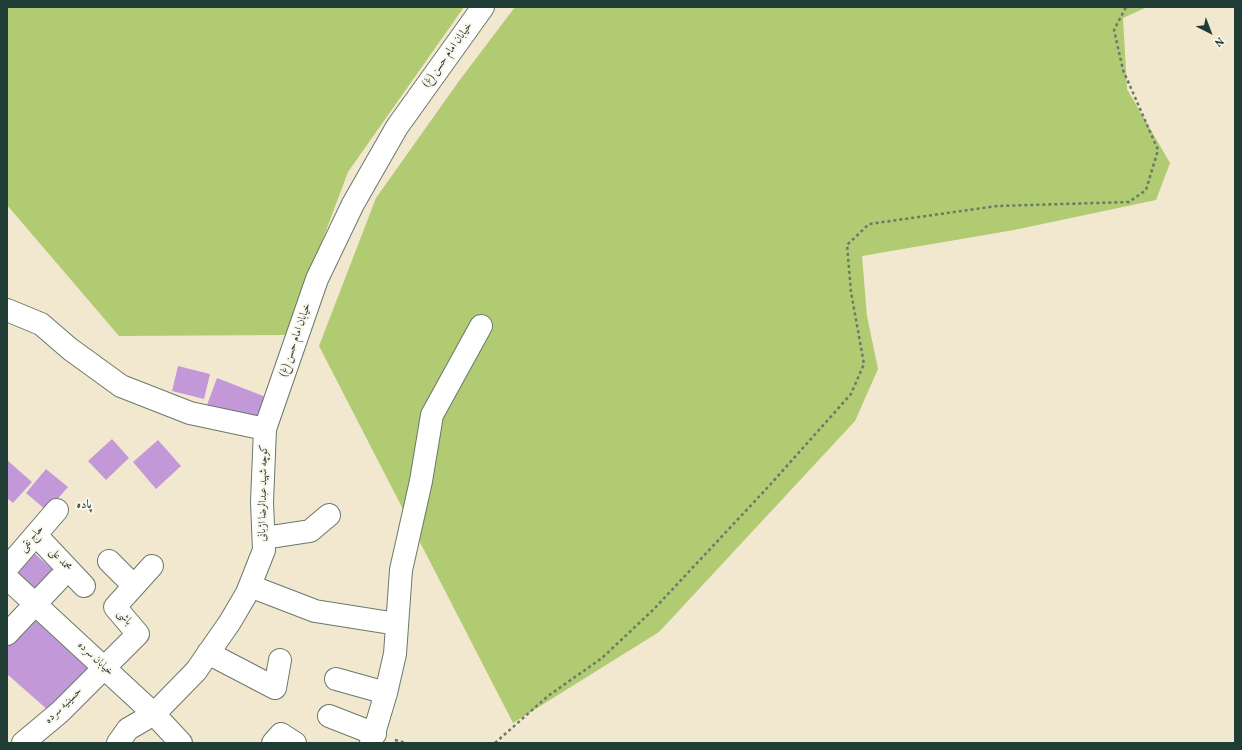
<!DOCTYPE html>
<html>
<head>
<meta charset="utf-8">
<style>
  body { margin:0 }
  #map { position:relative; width:1242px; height:750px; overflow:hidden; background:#f2e8cf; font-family:Vollkorn,serif }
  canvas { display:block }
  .frame { position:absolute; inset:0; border:8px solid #1f3d34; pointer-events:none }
  .north { position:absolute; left:1190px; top:12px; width:40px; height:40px; -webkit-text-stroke:3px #fbf7ec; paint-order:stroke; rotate:138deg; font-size:11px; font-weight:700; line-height:16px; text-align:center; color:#1f3d34 }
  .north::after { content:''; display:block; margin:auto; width:14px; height:18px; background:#1f3d34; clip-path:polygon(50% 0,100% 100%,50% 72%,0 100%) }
</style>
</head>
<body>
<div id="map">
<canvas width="1242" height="750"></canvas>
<div class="frame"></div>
<div class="north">N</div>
</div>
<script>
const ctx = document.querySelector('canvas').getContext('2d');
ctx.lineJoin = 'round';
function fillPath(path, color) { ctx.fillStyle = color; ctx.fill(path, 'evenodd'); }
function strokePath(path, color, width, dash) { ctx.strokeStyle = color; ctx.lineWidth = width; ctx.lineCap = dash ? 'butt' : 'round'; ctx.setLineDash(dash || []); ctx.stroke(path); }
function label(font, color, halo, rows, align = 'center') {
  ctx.font = font + ' Vollkorn,Amiri,serif'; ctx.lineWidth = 4; ctx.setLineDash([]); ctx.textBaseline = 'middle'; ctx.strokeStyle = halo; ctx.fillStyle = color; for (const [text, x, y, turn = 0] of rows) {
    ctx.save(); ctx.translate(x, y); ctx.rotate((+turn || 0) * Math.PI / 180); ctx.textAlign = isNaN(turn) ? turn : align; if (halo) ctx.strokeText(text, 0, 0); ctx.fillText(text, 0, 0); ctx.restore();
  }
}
fillPath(new Path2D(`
  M7,7H464L348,172L287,335L119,336L7,205Z
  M515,7H1147L1123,18L1127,89L1170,163L1156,200L1014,230L862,256L867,316L878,369L855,421L659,632L513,723L319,346L376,198L459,81Z`), '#b0cb71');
fillPath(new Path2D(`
  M178,366L210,374L204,399L172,391Z
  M217,378L271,399L261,425L207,405Z
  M112,439L129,458L106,480L88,461Z
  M158,440L181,466L156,489L133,462Z
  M7,460L32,482L13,503L7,498Z
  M46,469L68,487L47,511L26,493Z
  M31,550L56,573L33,598L8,574Z
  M30,613L90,666L49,711L7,674V639Z`), '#c298d9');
const minor = new Path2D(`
  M36,535L84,586
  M264,538L310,531L329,515
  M109,561L134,586
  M7,568L57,510
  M7,578L154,714L181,743
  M250,586L315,611L397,624
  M7,634L59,579
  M208,653L275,688L280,660
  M336,679L386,693
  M329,716L375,734
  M23,743L60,712L138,634L115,607L152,566
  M118,743L128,729L154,714L196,671L230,622L247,593L264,550L262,502L265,429
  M273,743L281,734L295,743
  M371,743L386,693L395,654L401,570L421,481L432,415L481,326`);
const major = new Path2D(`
  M7,310L41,324L70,349L121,386L190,413L265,429L317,279L353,204L397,127L483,7`);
strokePath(minor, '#69796a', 24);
strokePath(major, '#69796a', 24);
strokePath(new Path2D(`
  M395,740L406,743
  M495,743L548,696L602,658L654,609L769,486L851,394L864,364L851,292L847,245L869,224L997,206L1129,202L1146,190L1158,150L1123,70L1114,30L1126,7`), '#69796a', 2.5, [3, 3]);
strokePath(minor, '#fff', 22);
strokePath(major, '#fff', 22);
label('11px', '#1f3d34', '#fbf7ec', [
  ["خیابان امام حسن (غ)",448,55,-54],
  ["خیابان امام حسن (غ)",296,340,-71],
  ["کوچه شهید عبدالرضا اژبانی",264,493,-89],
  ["حاج نقی",32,539,-49],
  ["محمد علی",60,560,47],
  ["باشی",124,618,48],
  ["خیابان سرده",95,659,43],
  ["حسینیه سرده",64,706,-44]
]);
label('bold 12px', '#1f3d34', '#fbf7ec', [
  ["پاده",84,506]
]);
</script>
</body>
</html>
